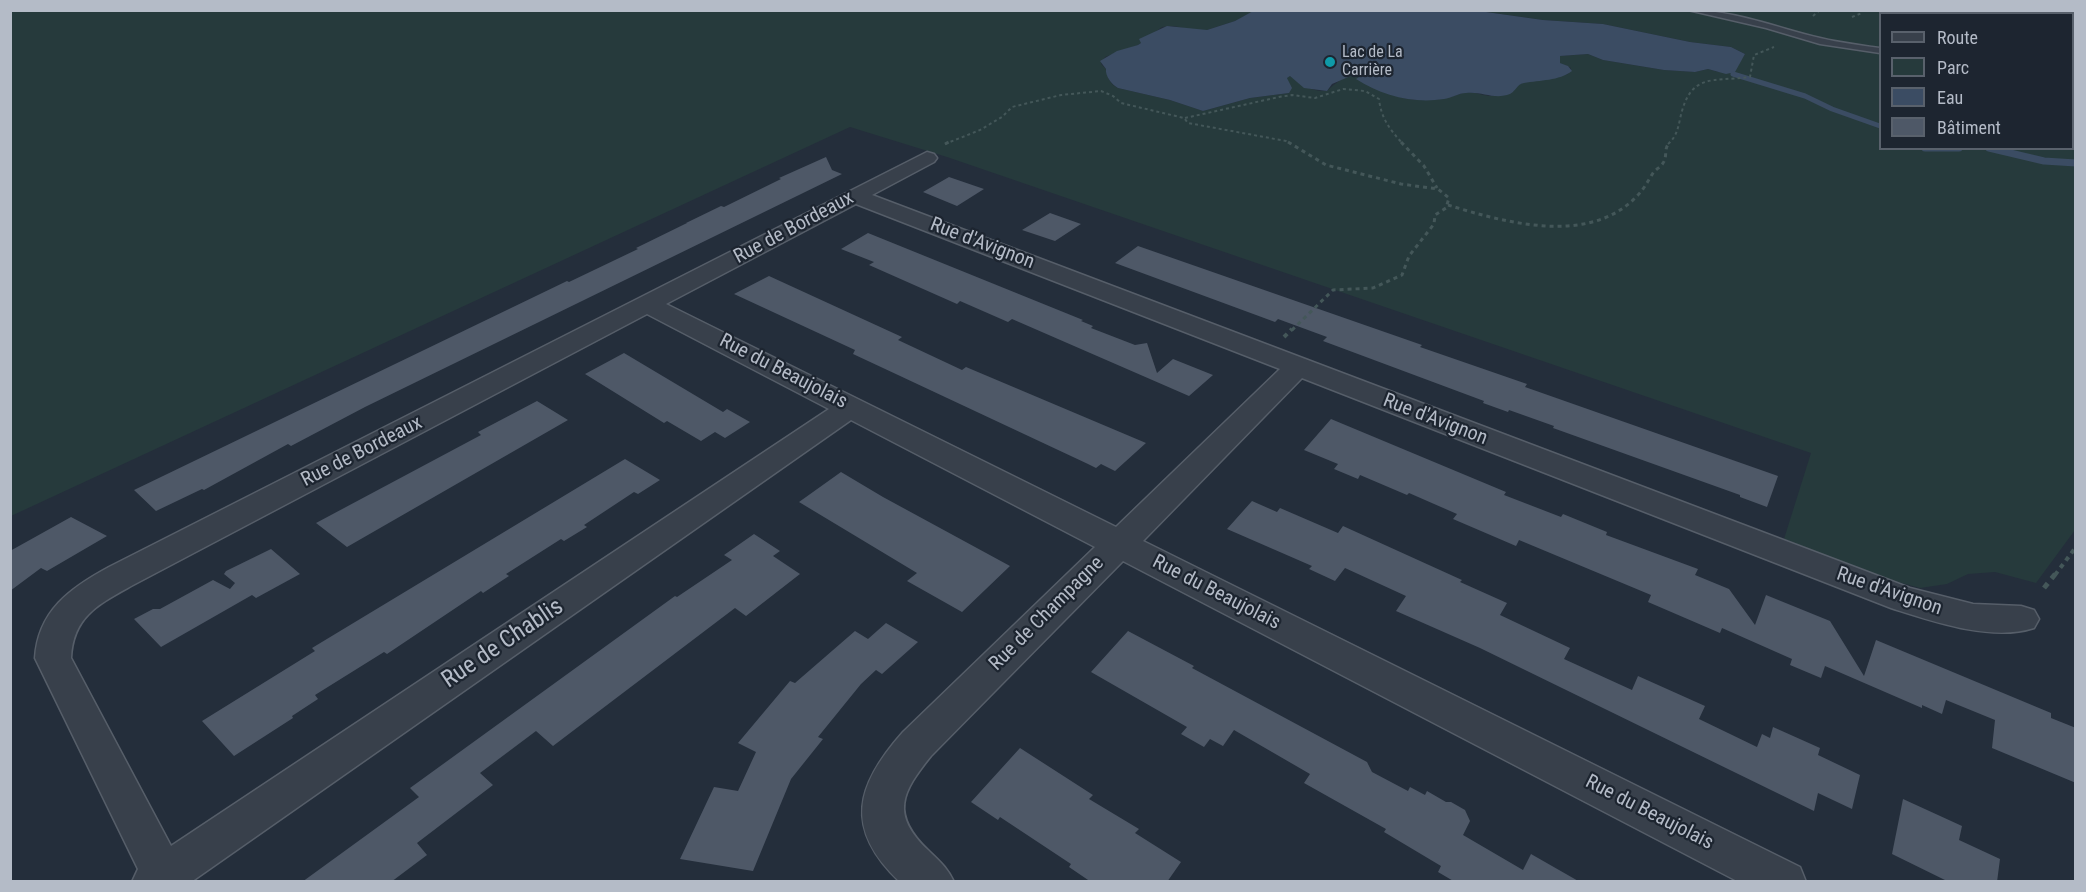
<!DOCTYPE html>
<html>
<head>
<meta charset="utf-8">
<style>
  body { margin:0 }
  #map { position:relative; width:2086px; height:892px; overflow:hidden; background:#242e3b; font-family:"Roboto Condensed",sans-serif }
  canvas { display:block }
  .frame { position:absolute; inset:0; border:12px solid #b4bbc7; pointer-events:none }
  .legend { position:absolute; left:1879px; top:12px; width:195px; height:138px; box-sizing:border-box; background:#1d2530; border:2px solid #59616c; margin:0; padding:8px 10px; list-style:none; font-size:18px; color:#b4bbc7 }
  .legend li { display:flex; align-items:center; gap:12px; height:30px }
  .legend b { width:30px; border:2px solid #59616c }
</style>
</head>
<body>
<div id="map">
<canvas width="2086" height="892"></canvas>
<div class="frame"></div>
<ul class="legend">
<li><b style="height:8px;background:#38404b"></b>Route</li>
<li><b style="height:16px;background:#263a3c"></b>Parc</li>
<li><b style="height:16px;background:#3b4c63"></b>Eau</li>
<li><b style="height:16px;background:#4e5867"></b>Bâtiment</li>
</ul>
</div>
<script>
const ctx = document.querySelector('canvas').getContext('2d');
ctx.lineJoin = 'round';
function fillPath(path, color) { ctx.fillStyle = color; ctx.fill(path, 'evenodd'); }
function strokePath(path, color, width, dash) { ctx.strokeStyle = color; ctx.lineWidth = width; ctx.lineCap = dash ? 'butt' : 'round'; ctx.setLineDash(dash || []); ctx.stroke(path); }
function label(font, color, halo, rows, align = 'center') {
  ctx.font = font + ' "Roboto Condensed",sans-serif'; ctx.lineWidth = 4.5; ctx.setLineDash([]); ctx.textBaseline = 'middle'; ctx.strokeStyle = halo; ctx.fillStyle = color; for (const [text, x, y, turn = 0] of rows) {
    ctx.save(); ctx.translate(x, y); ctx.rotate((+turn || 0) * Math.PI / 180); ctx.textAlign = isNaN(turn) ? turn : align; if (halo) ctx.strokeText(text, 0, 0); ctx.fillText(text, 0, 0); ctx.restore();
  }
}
fillPath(new Path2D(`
  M1968,10L1984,13L1880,14V148H2072L2073,27L2075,28V530L2036,583L1995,572L1968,574L1947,584L1920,588L1884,578L1784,539L1811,453L947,157L850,127L11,516L10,11H1255L1235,21L1207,30H1192L1174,26L1162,27L1138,45L1105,57L1101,64L1106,69C1107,76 1110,85 1118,88L1170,100L1203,111L1250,98L1289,93L1287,77L1290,76C1303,84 1309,92 1327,91C1335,84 1351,70 1365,73L1358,77C1395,100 1420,107 1463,93C1473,90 1484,97 1494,96C1503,94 1511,87 1520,84C1532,79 1554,78 1568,74L1571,68L1560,63V56L1588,54L1603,60L1664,70L1695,72L1708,69L1718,72L1741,60L1745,54L1731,47L1690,42L1603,24L1543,20L1479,11Z`), '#263a3c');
fillPath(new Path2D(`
  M1255,10L1479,11L1543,20L1603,24L1690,42L1731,47L1745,54L1735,72L1726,74L1708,69L1695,72L1664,70L1603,60L1588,54L1560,56V63L1568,66L1572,71C1559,81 1540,80 1524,83C1516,84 1516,93 1507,95C1493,99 1480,91 1466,93C1459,93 1451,98 1444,99C1414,104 1382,96 1356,79L1364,74L1360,72L1332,84L1327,91L1304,88L1290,76L1287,78L1292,88L1289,93L1250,98L1203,111L1170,100L1118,88C1112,85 1105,76 1106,69L1100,61L1117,51L1138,45L1141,43L1139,39L1167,26L1207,30L1235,21Z
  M1968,11H2075V28L2073,27L2072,14H1984Z`), '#3b4c63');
strokePath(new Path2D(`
  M1733,74L1805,96L1832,109L1880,126`), '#3b4c63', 5);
strokePath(new Path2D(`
  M1925,148H1959
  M1989,148L2044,161L2076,163`), '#3b4c63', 7);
fillPath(new Path2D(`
  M826,157L832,170L842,174L365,407L291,446L288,444L204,490L202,489L156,511L134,490L567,281L569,282L638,249L636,248L687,223H686L721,206L724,207L781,179L779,178Z
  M949,177L984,189L957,206L923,192Z
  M1050,213L1081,224L1055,241L1022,230Z
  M868,233L1083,320L1081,321L1093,326L1091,328L1135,345L1147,343L1157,373L1173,359L1213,375L1189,396L1012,319L1008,322L960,301L957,304L869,265L874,262L841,249Z
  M1138,246L1422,345L1420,347L1527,384L1525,387L1778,476L1767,507L1740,497V495L1553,428L1554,426L1509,410L1508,412L1483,403L1484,401L1323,341L1327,337L1278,319L1275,322L1115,263Z
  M769,276L902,337L898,340L962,370L966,367L1146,443L1115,471L1101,464L1096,468L1088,464L898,375L853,354L855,350L734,294Z
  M624,353L723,412L727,409L750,422L725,438L715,432L701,441L667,421L664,423L585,374Z
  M537,401L568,420L347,547L316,523L481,435L478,432Z
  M1331,419L1506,492L1504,495L1561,517L1563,514L1607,532L1606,535L1698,569L1695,575L1729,589L1755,625L1766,595L1830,621L1864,676L1876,640L2051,713V718L2076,728V783L1992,748L1995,720L1946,700L1942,714L1922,705V708L1825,666L1821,678L1790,665L1792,659L1722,628L1720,633L1648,602L1651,595L1519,540L1516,546L1453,519L1457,514L1409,493L1407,495L1360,475L1358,479L1334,469L1338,464L1304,450Z
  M625,459L660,480L638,494L634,492L584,525L587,527L564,541L561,539L506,574L509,576L483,593L481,591L387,654L384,652L315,695L318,699L292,716L293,718L234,756L202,721L315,651L312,648Z
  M841,472L883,497L1010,566L962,612L907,581L917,573L799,502Z
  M1252,501L1277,512L1280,508L1338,533L1343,526L1462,580L1460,582L1507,603L1500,615L1570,648L1564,659L1632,690L1638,676L1705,706L1699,719L1757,747L1762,734L1770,738L1773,727L1820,748L1818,755L1860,775L1852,809L1818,793L1814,811L1480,648L1396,611L1406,596L1345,568L1335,581L1309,569L1312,566L1227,529Z
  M71,517L107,536L47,571L41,568L10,591V551Z
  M754,534L780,551L773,556L800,574L746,616L735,608L553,746L536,731L480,773L493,785L417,843L427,855L391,882H302L419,797L410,788L675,596L677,597L732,560L724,555Z
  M271,549L300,574L256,598L252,595L161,647L134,619L153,609H160L213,580L230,589L235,583L224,574L226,571Z
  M886,623L918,642L882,674L876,670L861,684L818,737L823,739L791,779L753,871L680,859L714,787L738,791L756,752L738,743L790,681L795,683L855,631L868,639Z
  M1128,631L1194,666L1192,668L1367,762L1372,772L1408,791L1410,787L1425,795L1427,791L1446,802H1451L1465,810L1470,821L1463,835L1523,870L1531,854L1580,882H1455L1438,872L1441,866L1384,832L1386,829L1304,783L1310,774L1234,730L1223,746L1210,739L1204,747L1181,734L1187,727L1091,672Z
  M1020,748L1093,795L1089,799L1139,829L1135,833L1181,862L1167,882H1091L1069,867L1071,864L1000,817L998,820L971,802Z
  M1903,799L1962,826L1959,840L2000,859L1997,882H1949L1892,854Z`), '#4e5867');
const service = new Path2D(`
  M1688,10C1734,10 1777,28 1820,38C1840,43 1860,45 1880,48V53L1820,44L1766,28Z`);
const minor = new Path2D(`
  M927,152L934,154L937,158L934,162L872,195L1910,588L1973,604L2021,606L2034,610L2039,619L2034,628C1991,642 1932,621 1891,608L1302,378L1143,541L1800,867L1806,882H1739L1123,561L931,756C902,792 890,814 928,850C939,861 947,867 954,882H900C843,828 856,785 903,732L1095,547L851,420L191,882H132L138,869L35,658C38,611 70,588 109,567ZM856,204L1280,369L1116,527L666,304ZM647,314L829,409L171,846L71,658C73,616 99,604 133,585Z`);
strokePath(service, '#565e69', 3);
strokePath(minor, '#565e69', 3);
strokePath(new Path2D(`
  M2008,14L2010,10
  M1813,16L1820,10
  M1852,17L1862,13
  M1185,118L1279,97L1292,95L1315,98L1343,89L1365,91L1379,99C1381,118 1390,130 1403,144
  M945,144L980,130L1002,117L1012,107L1061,95L1101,91L1113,96L1121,103L1184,118L1188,123L1286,141L1291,144
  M1668,144C1676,137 1678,129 1680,119C1690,72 1712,82 1750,77L1754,55L1774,47`), '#445759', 2, [3, 3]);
strokePath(new Path2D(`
  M1288,142L1326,165L1401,184L1438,189L1449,198L1446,208L1435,215L1434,224L1409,256L1402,275L1373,288L1333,290L1291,331
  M1401,142L1424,166L1437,188
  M945,144L949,142
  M1448,205C1506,223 1590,246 1637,196C1644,189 1648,181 1653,173C1656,169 1661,167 1663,163C1668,156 1663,149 1670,142`), '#445759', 3, [4, 4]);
strokePath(new Path2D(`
  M1284,337L1292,329
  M2055,575L2076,547`), '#445759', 4, [4.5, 4.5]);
strokePath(new Path2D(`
  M2044,588L2056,573`), '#445759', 5, [6, 6]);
fillPath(service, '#38404b');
fillPath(minor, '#38404b');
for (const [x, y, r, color] of [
  [1330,62,6,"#0f9aa8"]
]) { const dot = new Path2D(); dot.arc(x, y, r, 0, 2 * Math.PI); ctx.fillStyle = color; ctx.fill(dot); strokePath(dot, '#1d2530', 2); }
label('16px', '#b4bbc7', '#1d2530', [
  ["Lac de La",1342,53],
  ["Carrière",1342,71]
], 'left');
label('20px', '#b4bbc7', '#1d2530', [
  ["Rue de Bordeaux",794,228,-28],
  ["Rue d'Avignon",982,244,21],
  ["Rue du Beaujolais",783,372,27],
  ["Rue d'Avignon",1435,420,21],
  ["Rue de Bordeaux",362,452,-27],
  ["Rue d'Avignon",1889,592,19],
  ["Rue du Beaujolais",1216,593,27],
  ["Rue de Champagne",1047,614,-45],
  ["Rue du Beaujolais",1649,813,27]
]);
label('24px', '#b4bbc7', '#1d2530', [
  ["Rue de Chablis",503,644,-34]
]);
</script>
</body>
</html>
